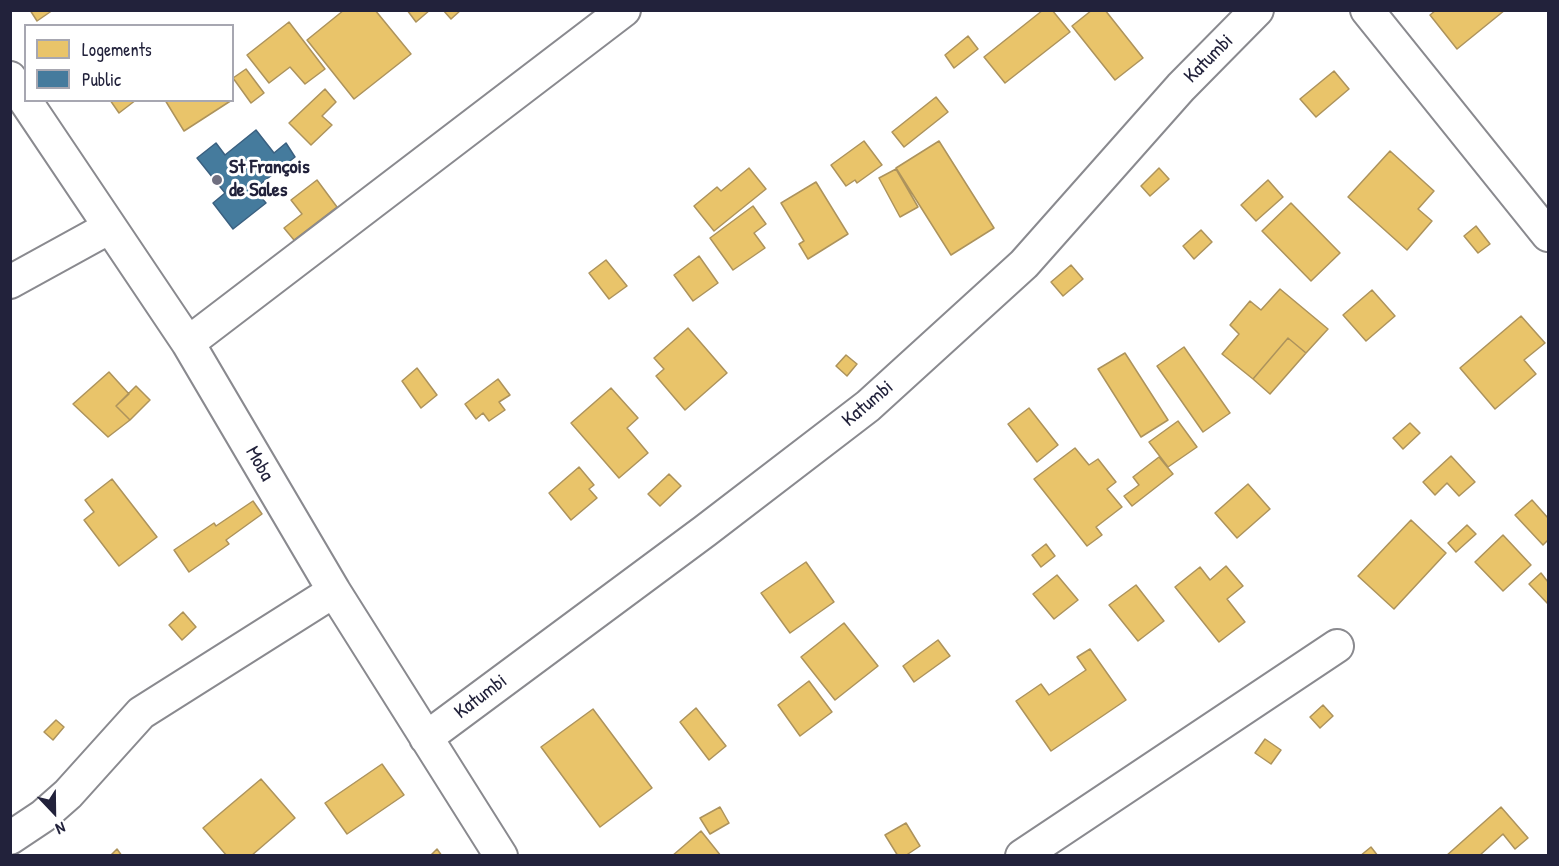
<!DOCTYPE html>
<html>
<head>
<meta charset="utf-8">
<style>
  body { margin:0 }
  #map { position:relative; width:1559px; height:866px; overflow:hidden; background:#fff; font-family:"Patrick Hand",sans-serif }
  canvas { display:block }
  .frame { position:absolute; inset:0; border:12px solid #22223b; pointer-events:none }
  .legend { position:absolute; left:24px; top:24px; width:210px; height:78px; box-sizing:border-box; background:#fff; border:2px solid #a7a7b1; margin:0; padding:8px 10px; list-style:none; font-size:18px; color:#22223b }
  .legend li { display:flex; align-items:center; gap:12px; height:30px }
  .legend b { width:30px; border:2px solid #a7a7b1 }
  .north { position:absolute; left:24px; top:782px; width:60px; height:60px; -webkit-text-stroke:4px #fff; paint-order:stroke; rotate:158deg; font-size:16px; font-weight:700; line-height:24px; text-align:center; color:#22223b }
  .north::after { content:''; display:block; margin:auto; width:21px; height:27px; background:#22223b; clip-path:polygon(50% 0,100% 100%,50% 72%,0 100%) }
</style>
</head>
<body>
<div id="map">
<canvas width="1559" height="866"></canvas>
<div class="frame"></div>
<ul class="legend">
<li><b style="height:16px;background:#e9c46a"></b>Logements</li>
<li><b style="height:16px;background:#457b9d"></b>Public</li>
</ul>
<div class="north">N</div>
</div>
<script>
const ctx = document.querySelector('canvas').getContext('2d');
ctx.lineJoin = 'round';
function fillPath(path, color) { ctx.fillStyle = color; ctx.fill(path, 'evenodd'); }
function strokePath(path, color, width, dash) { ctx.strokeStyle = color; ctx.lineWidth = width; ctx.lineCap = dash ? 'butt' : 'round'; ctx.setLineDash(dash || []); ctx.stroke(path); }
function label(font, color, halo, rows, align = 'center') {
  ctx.font = font + ' "Patrick Hand",sans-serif'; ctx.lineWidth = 6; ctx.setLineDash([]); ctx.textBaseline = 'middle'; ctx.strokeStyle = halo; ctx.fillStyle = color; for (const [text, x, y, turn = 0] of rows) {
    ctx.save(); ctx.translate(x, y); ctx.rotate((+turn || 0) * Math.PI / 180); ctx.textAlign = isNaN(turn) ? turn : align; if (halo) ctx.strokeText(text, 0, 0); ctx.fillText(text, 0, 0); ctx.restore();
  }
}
const homes = new Path2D(`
  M30,10H53L37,21Z
  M344,10H375L411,54L354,99L307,40Z
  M407,10H430L416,22Z
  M443,10H461L451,19Z
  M1043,10H1052L1070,32L1005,83L984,57Z
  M1092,10H1105L1143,58L1115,80L1072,26Z
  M1436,10H1505L1457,49L1430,15Z
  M289,22L325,69L305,84L290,67L269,83L247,55Z
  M968,36L978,49L954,68L945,55Z
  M246,69L264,93L251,103L233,78Z
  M1334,71L1349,89L1316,117L1300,99Z
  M325,89L336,102L322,116L332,125L311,145L289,123Z
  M936,97L948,112L904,147L892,132Z
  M110,100H136L119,113Z
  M165,100H232L184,131Z
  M864,141L882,165L857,183L855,180L846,186L831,165Z
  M939,141L994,228L951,255L896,168Z
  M1390,151L1434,191L1418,209L1432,221L1407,250L1348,197Z
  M749,168L766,189L714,231L694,206L717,187L721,191Z
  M1159,168L1169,179L1150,196L1141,186Z
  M896,169L918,207L900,217L879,178Z
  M317,180L337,207L294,240L284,228L302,214L291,200Z
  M1268,180L1283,197L1256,221L1241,205Z
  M816,182L848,234L808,259L799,244L804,241L781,203Z
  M1291,203L1340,253L1311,281L1262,231Z
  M753,206L766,224L754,233L765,248L733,270L710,238Z
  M1476,226L1490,244L1478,253L1464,236Z
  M1201,230L1212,242L1194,259L1183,246Z
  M699,256L718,283L693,301L674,275Z
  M606,260L627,286L609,299L589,273Z
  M1071,265L1083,279L1063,296L1051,282Z
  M1280,289L1328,329L1306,353L1288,338L1253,379L1222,354L1239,334L1230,325L1250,301L1261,310Z
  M1372,290L1395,316L1366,341L1343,315Z
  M1521,316L1545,343L1524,360L1536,374L1495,409L1460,368Z
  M688,328L727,373L685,410L656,376L664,369L654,358Z
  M1288,338L1306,353L1270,394L1253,379Z
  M1184,347L1230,413L1203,432L1157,366Z
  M1125,353L1168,420L1141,437L1098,369Z
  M846,355L857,364L847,376L836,366Z
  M417,368L437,395L421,408L402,381Z
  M109,372L129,394L116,406L130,420L108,437L73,404Z
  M498,379L510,395L499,402L505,410L489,421L483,413L476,419L465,404Z
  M136,386L150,400L130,420L116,406Z
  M611,388L638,418L627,428L648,453L619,478L571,423Z
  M1029,408L1058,445L1037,462L1008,424Z
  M1178,421L1197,447L1168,467L1149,442Z
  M1410,423L1420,433L1403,449L1393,438Z
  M1075,448L1089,465L1098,459L1116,482L1107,489L1122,507L1096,527L1102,535L1087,546L1034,479Z
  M1451,456L1475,482L1459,496L1447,483L1435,495L1423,482Z
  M1159,457L1173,474L1132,506L1124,496L1139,485L1133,477Z
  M579,467L594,485L589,489L597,498L571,520L549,493Z
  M669,474L681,486L660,506L648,494Z
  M112,479L157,537L119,566L84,520L94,512L85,500Z
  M1248,484L1270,509L1237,538L1215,513Z
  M1532,500L1548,518V540L1543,545L1515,515Z
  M253,501L262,514L226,540L229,544L189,572L174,550L214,523L216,526Z
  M1411,520L1446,553L1394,609L1358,576Z
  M1467,525L1476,534L1456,552L1448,543Z
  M1503,535L1531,565L1503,591L1475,562Z
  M1046,544L1055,556L1041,567L1032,555Z
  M806,562L834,602L790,633L761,593Z
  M1226,566L1243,586L1227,599L1245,622L1219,642L1175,587L1200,567L1210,580Z
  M1541,573L1548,582V604L1529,584Z
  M1057,575L1078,600L1054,619L1033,594Z
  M1136,585L1164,621L1138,641L1109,605Z
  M183,612L196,627L182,640L169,625Z
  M844,623L878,666L835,700L801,657Z
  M938,640L950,656L914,682L903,666Z
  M1090,649L1126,700L1051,751L1016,701L1041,684L1049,695L1086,670L1077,657Z
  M809,681L832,712L800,736L778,705Z
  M1323,705L1333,716L1320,728L1310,717Z
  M696,708L726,746L709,760L680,722Z
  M593,709L652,788L600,827L541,747Z
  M56,720L64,727L53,740L44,732Z
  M1265,739L1281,750L1271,764L1255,753Z
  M382,764L404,795L347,834L325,803Z
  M261,779L295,818L251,856H227L203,828Z
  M720,807L729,823L710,834L700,818Z
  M1501,807L1528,838L1515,849L1503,834L1479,856H1446Z
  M906,823L920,846L905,856H898L885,835Z
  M701,831L721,856H672Z
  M1371,847L1378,856H1360Z
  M117,849L122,856H110Z
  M437,849L442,856H430Z`);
fillPath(homes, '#e9c46a');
strokePath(homes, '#ad935c', 1.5);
const public = new Path2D(`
  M256,130L274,153L286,143L295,157L254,189L266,203L233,229L213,203L225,193L197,158L216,143L225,155Z`);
fillPath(public, '#457b9d');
strokePath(public, '#3a6080', 1.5);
const street = new Path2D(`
  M1367,10L1548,235
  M10,78L188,343L334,591L501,856
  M10,282L110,227
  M188,343L624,10
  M426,738L705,531L868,406L1024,264L1181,87L1257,10
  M10,838L43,816L68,794L141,713L334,591
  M1022,856L1337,646`);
strokePath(street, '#8a8a8f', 36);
strokePath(street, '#fff', 32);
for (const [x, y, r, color] of [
  [217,180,6,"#6f6f80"]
]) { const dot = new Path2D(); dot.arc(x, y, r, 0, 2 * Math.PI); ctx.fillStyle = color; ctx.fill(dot); strokePath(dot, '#fff', 2); }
label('20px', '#22223b', '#fff', [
  ["Katumbi",1209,59,-45],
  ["Katumbi",868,404,-40],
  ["Moba",259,464,60],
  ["Katumbi",481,697,-37]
]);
label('bold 20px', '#22223b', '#fff', [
  ["St François",229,168],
  ["de Sales",229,191]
], 'left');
</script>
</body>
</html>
